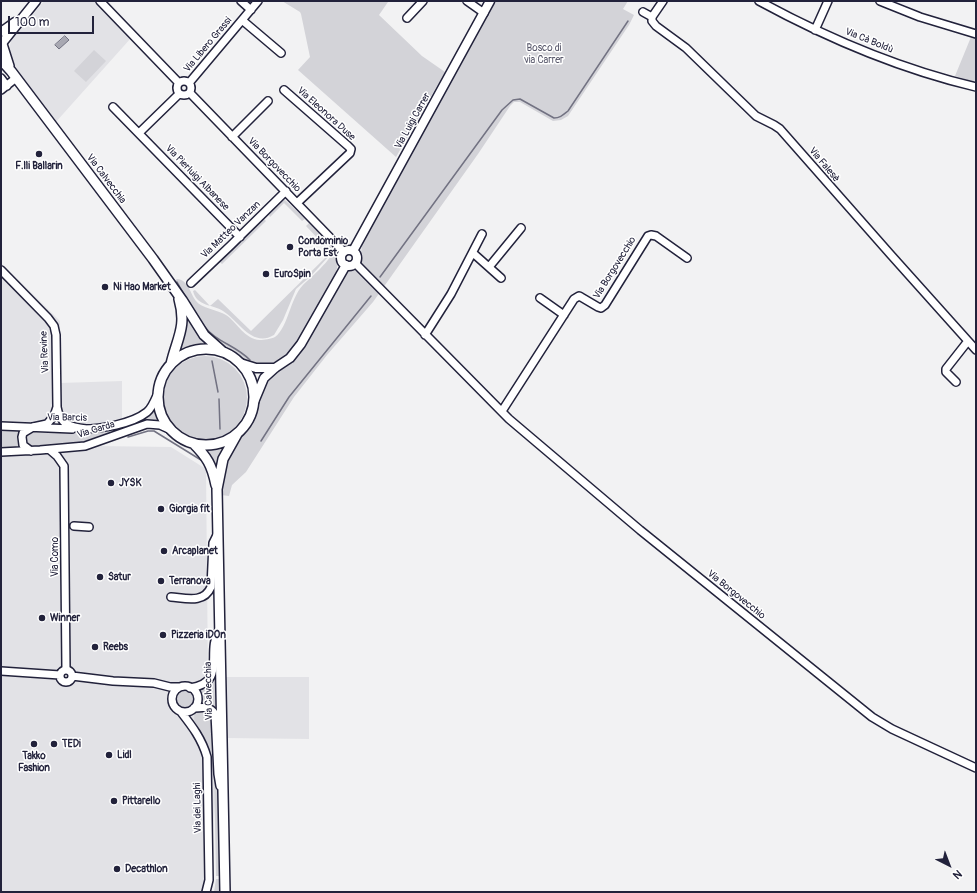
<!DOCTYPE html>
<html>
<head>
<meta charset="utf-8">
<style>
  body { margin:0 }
  #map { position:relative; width:977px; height:893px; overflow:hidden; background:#f2f2f3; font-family:Pangolin,sans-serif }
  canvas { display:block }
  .frame { position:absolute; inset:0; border:2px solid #22223b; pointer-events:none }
  .north { position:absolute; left:929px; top:845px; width:40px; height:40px; -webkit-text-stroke:3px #fff; paint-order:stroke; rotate:138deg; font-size:11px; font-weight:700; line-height:16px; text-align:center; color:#22223b }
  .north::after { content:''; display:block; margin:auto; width:14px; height:18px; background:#22223b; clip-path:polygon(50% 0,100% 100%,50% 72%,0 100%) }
  .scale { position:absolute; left:8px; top:16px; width:86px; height:18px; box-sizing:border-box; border:2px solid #22223b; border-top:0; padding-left:5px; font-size:12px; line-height:14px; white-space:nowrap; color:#22223b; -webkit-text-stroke:3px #fff; paint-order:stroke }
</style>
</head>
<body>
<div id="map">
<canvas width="977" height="893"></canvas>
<div class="frame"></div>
<div class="north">N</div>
<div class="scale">100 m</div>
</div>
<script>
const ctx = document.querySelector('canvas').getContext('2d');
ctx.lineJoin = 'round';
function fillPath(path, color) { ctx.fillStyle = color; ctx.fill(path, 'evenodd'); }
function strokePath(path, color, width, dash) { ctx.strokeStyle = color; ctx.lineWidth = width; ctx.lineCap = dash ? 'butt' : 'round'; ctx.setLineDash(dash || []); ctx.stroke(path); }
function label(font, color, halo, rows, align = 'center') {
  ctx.font = font + ' Pangolin,sans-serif'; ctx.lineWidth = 3; ctx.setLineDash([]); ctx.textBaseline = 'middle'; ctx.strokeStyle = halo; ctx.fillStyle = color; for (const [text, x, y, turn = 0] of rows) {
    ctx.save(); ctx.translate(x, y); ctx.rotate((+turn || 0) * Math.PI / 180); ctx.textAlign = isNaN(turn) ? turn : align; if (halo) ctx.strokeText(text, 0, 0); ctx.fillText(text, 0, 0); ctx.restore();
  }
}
fillPath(new Path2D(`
  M44,1H95L131,38L55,123L10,61L9,54V49L11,41Z
  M1,263L60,321V383L122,381V419L96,425H71L59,411L44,424L1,423Z
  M96,446L171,447L206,469L208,681L214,700L211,720L215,754L216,788L209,892H1V456L57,453L81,450Z
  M226,677H309V739L227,738Z`), '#e2e2e6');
fillPath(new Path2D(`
  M282,1H387L388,2L379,15L422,56L445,72L396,157L298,70L310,57L301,14L300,12Z
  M494,1H628L623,9L634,15L629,25L568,116L561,120L553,121L520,102H514L510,106L478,154L373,302L327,355L294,397L246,472L232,485L229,496L221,495L223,468L233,447L252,423L265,382L271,376L289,365L298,356L346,273L351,270L356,271L362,260L361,252L363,240L407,162Z
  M971,37L976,38V77L974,82L955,76Z
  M94,50L106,61L86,82L74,71Z
  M285,200L305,219L302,221L284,203L270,217L269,215L281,201Z
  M264,219L266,221L222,264L219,261Z
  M309,223L327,242L326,246L328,257L311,276L296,289L283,320L274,335C252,348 239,321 223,311C213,304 197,307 193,291L195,290L210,306L218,299L251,331L327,256L325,246L306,226Z
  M329,244L337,256L338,263L335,278L303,335L287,357L275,364L262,367L244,361L233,351L210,339L173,282L177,279C189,280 190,294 196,301C201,308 218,310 226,315C238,323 244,339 260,340C264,340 271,339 275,337C289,327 290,295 306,282C312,277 329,261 331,255C331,251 330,249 329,246Z
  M185,311L196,332L206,343L196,344L180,350L185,325Z
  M163 398a42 42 0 1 1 84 0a42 42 0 1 1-84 0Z
  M154,411L158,420L146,421L125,428L124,426L144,418Z
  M121,427L122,430L80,443L1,450V430C41,432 82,437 121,427Z
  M224,447L217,468L211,457L205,450Z
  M216,660L218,714L208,705L212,690L210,682Z
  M207,684L209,692L206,705H202V696L199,689Z
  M175 700a10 10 0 1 1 20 0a10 10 0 1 1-20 0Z
  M205,709L206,713L208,714L211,718L212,770H210C210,761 209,752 206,743C202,732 182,712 205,709Z
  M208,710L213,713L215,719L216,777L220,817V876H216L213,718Z
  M216,879H221L220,892H214Z`), '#d3d3d8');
const water = new Path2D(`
  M65,36L69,40L59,49L55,45Z`);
fillPath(water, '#a8a8b2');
strokePath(water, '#727282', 1);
strokePath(new Path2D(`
  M380,277L502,110L513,100L520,99L554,118C560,118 563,115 568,111L628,21
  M177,282L193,310
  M203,325C217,343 234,344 250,360
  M212,361L218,392
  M219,399L220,429
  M128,437L148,431H154L201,460
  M261,441L289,397L371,296`), '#727282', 1.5);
const minor = new Path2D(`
  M100,1L179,83
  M241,1L251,10
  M467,1L484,13
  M663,1L652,17V21L656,26L686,48L756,116L774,125L780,129L891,255L976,350
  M759,1C827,38 900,69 976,87
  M880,1L920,17L976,34
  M643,12L652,17
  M407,18L423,1
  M242,20L281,53
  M815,30L828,1
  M1,78L7,86
  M177 88a7 7 0 1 1 14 0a7 7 0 1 1-14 0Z
  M189,83L258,1
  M1,90L16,78
  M284,90L348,146L351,149L350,153L297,203
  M190,93L344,252
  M113,107L240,237
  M139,133L179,94
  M232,137L268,101
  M473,253L501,278
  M355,263L509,419L640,530L872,717L892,729L976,768
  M489,267L521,228
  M1,270L48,318L54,326L56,335L57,407C60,425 70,427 86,429
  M191,283L231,245L286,191
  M540,298L564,315
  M425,335L451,294L482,234
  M956,382L946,372V369L968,341
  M502,411L574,299L579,296L581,297L598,307L601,308L605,305L648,236L651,235L656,236L687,258
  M1,426L72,429
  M82,429C101,429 132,424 147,412C152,408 155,400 158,393
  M50,450L57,456L64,466L66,670
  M31,451L23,445L22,437L23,433L33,427L47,424L54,416L57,407
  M1,452L40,450L85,446L147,424L160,425L171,430
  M74,526L89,527
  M171,597C185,598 204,604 211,587L213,543L217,535
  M60 676a6 6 0 1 1 12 0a6 6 0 1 1-12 0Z
  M1,671L60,675
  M72,676L113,681L154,683L170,687H180
  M172 699a13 13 0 1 1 26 0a13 13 0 1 1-26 0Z
  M190,688C228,682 205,653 219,630
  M194,708C203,707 210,706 215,714L218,774L220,786
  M181,712C192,726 202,739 207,757L209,880L206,892`);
const tertiary = new Path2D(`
  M1,32L15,22
  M3,42L36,1
  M341 258a8 8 0 1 1 16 0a8 8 0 1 1-16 0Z
  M353,251L490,1
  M240,363L256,368H275
  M254,402L264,378L275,368L290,358L301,344L346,265`);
const secondary = new Path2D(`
  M2,44L9,66
  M1,60L11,71L153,259L182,300L204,335L223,352
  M158 397a48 48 0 1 1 96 0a48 48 0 1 1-96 0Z
  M171,364C177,338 187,327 179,299
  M193,443C207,457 212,465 216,485
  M225,892L217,489L223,459L237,434`);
strokePath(minor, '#22223b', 10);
strokePath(tertiary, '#22223b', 11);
strokePath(secondary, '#22223b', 12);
strokePath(minor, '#fff', 7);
strokePath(tertiary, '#fff', 8);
strokePath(secondary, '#fff', 9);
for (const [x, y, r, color] of [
  [39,154,4,"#22223b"],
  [290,247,4,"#22223b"],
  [266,274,4,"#22223b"],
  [105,287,4,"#22223b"],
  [111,483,4,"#22223b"],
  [161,509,4,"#22223b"],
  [164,551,4,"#22223b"],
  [100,577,4,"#22223b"],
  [161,581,4,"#22223b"],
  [42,618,4,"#22223b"],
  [163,635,4,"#22223b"],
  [95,647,4,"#22223b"],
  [34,744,4,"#22223b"],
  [54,744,4,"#22223b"],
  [109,755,4,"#22223b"],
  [114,801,4,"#22223b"],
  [117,869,4,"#22223b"]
]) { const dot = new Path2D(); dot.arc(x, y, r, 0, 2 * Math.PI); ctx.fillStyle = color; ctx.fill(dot); strokePath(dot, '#fff', 1.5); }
label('10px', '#22223b', '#fff', [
  ["Via Cà Boldù",869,41,22],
  ["Via Libero Grassi",208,45,-50],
  ["Via Eleonora Duse",326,114,42],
  ["Via Luigi Carrer",413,121,-61],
  ["Via Borgovecchio",274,165,46],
  ["Via Falesè",824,165,50],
  ["Via Pierluigi Albanese",197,178,46],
  ["Via Calvecchia",106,179,53],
  ["Via Matteo Vanzan",231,230,-44],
  ["Via Borgovecchio",615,268,-58],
  ["Via Revine",45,352,-93],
  ["Via Barcis",67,418,1],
  ["Via Garda",96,430,-17],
  ["Via Como",55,557,-90],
  ["Via Borgovecchio",736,595,39],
  ["Via Calvecchia",209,691,-91],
  ["Via dei Laghi",198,808,-91]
]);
label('10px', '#57576a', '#fff', [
  ["Bosco di",544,48],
  ["via Carrer",544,60]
]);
label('bold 10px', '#22223b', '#fff', [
  ["F.lli Ballarin",39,166,"center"],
  ["Condominio",298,241],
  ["Porta Est",298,253],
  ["EuroSpin",274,274],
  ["Ni Hao Market",113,287],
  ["JYSK",119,483],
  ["Giorgia fit",169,509],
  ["Arcaplanet",172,551],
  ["Satur",108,577],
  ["Terranova",169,581],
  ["Winner",50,618],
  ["Pizzeria iDOn",171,635],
  ["Reebs",103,647],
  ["TEDi",62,744],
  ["Lidl",117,755],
  ["Takko",34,756,"center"],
  ["Fashion",34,768,"center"],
  ["Pittarello",122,801],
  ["Decathlon",125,869]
], 'left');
</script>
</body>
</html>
